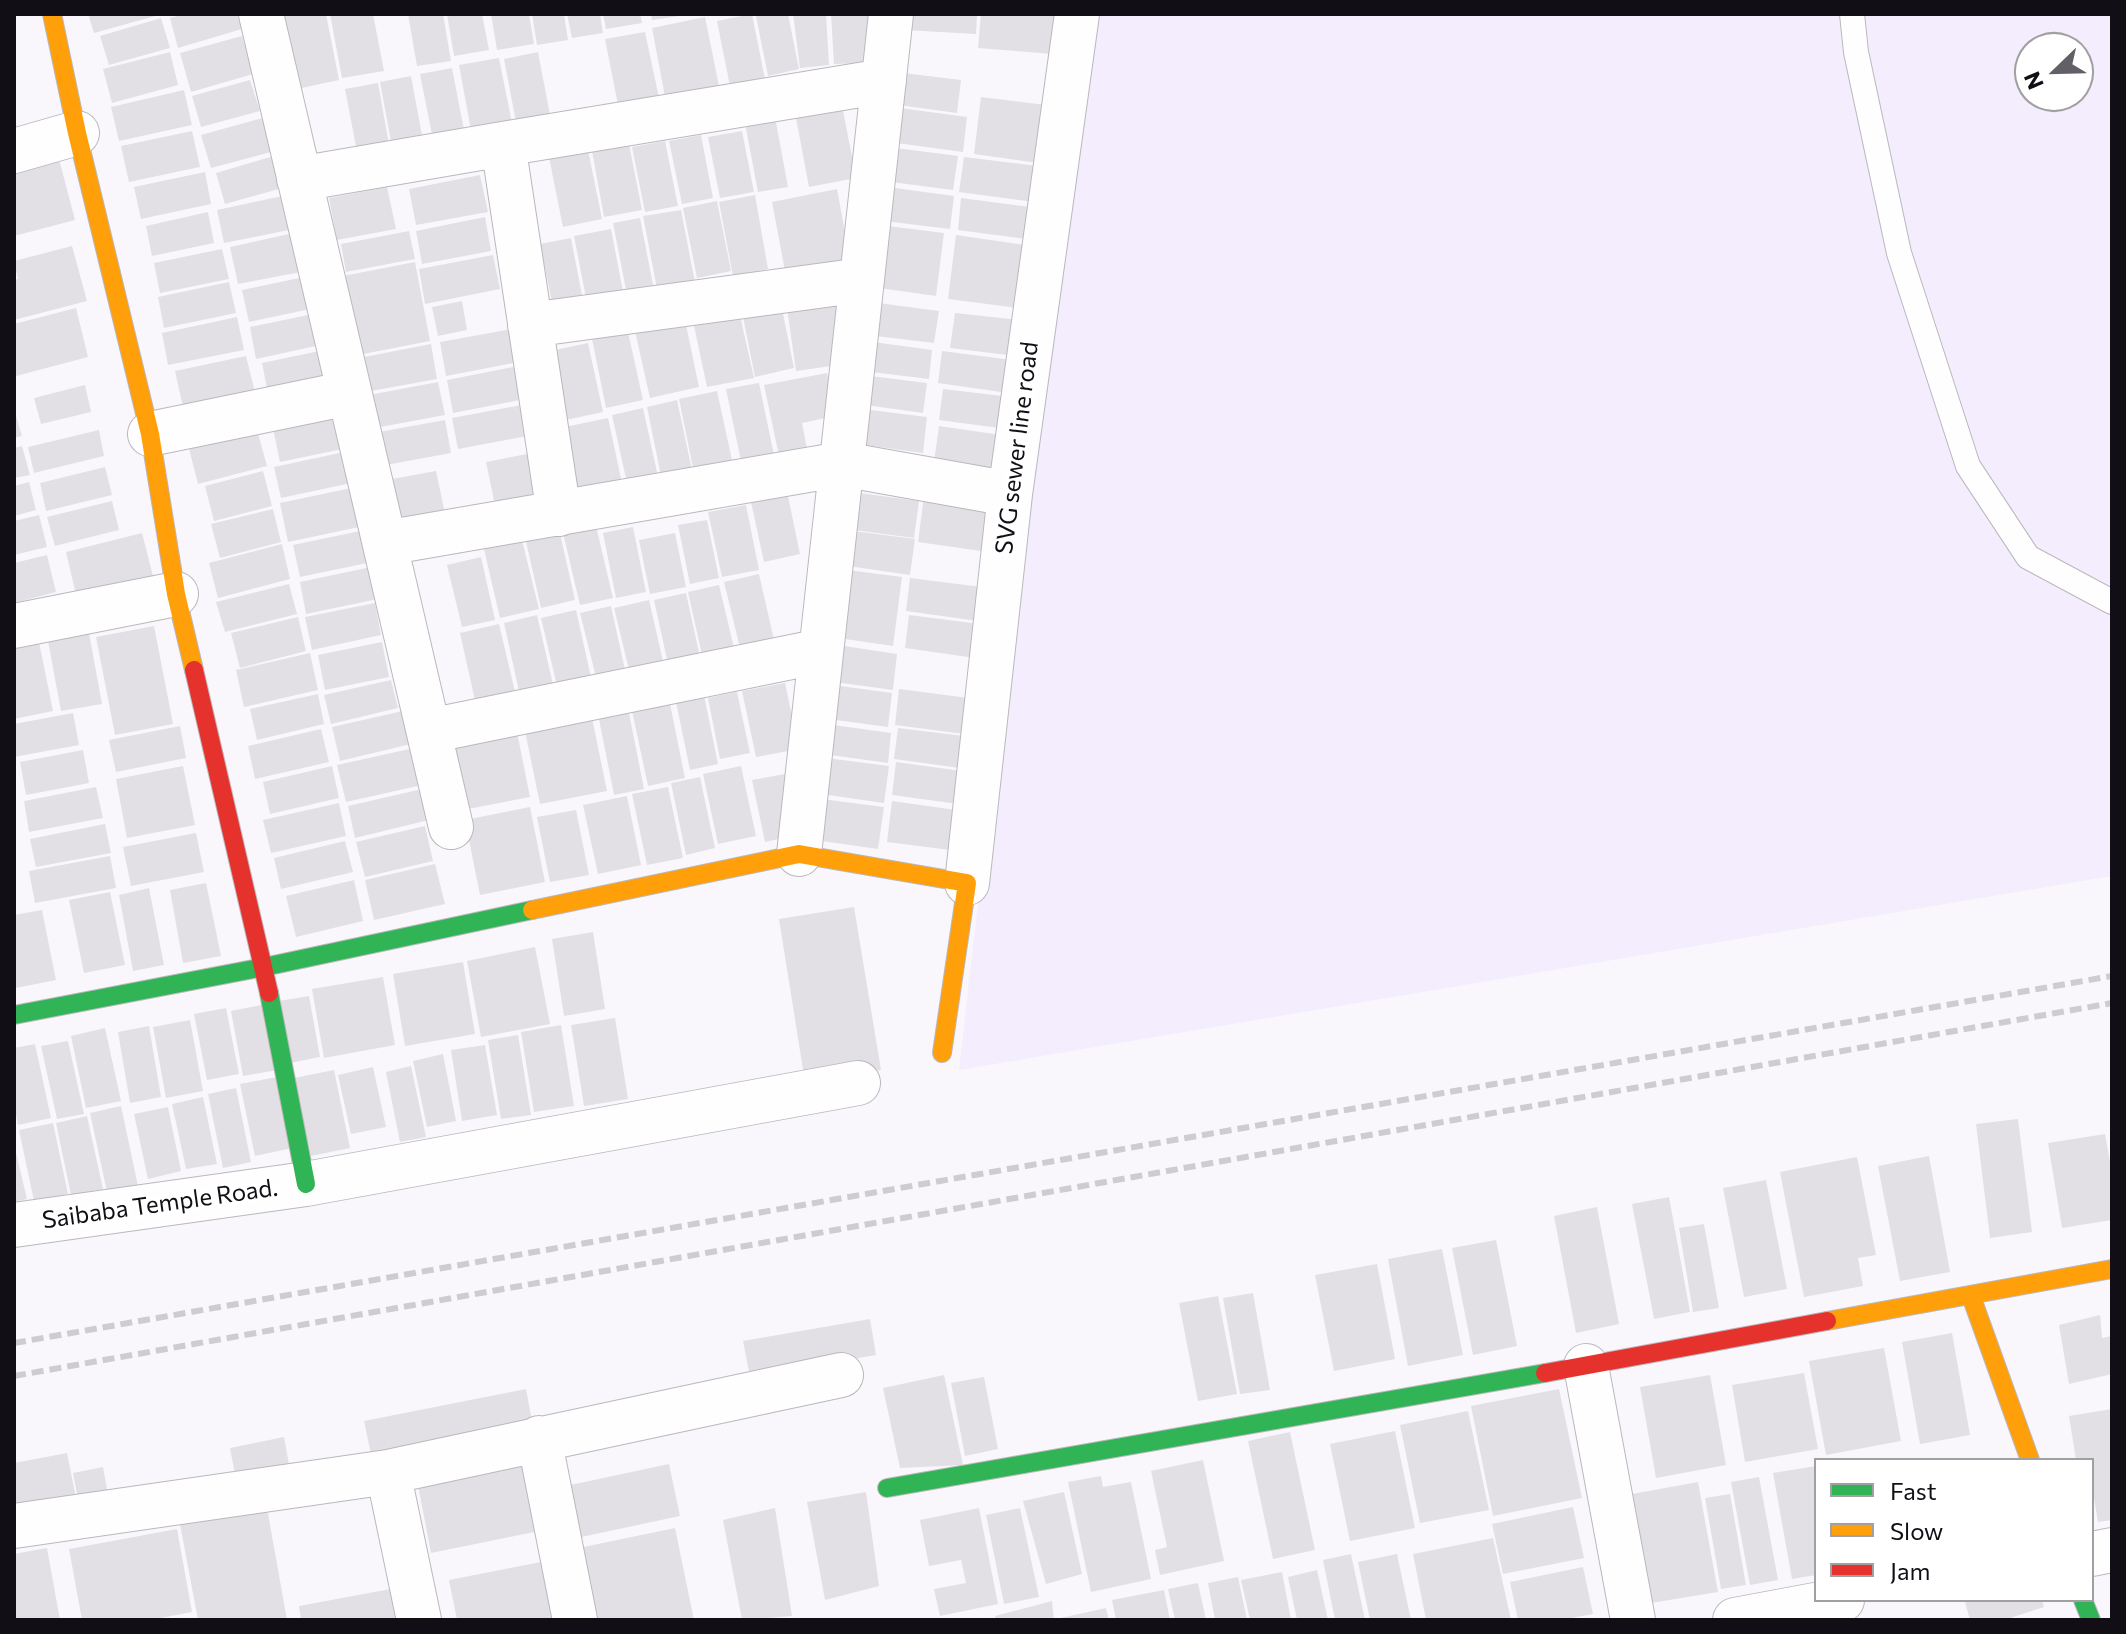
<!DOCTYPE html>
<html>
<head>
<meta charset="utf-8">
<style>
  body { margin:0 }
  #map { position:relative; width:2126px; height:1634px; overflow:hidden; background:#f9f7fc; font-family:Commissioner,sans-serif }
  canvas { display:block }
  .frame { position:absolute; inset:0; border:16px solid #110f15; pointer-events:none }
  .legend { position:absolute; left:1814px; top:1458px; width:280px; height:144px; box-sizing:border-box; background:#fff; border:2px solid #a09fa1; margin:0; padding:10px 14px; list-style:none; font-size:24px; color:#110f15 }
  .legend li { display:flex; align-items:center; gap:16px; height:40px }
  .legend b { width:40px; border:2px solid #a09fa1 }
  .north { position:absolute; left:2014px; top:32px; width:80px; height:80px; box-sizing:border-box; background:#fff; border:2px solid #a09fa1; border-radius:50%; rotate:247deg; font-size:22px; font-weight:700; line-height:32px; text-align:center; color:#110f15 }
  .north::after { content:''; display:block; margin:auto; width:28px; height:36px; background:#626066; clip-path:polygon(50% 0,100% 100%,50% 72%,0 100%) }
</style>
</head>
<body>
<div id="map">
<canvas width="2126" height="1634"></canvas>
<div class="frame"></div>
<ul class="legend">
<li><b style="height:10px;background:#30b455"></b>Fast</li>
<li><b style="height:10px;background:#ff9f0a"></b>Slow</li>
<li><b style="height:10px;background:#e5322d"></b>Jam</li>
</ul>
<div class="north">N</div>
</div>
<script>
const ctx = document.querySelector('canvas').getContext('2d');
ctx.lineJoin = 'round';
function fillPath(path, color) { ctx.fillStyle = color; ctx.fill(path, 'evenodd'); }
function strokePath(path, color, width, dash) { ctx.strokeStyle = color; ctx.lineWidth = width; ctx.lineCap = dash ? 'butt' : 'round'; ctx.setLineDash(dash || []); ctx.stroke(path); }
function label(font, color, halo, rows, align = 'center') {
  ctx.font = font + ' Commissioner,sans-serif'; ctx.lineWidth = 8; ctx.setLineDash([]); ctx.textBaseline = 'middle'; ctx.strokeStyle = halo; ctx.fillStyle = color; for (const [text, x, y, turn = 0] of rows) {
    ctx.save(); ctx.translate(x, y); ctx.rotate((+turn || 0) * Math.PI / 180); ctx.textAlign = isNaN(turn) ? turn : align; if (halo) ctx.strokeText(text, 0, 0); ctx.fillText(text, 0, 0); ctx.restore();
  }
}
fillPath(new Path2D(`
  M1080,14H2112V876L959,1070ZM2030,48H2078V96H2030Z`), '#f3edfd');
fillPath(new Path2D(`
  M88,14H159V15L94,33Z
  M185,14H237L242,29L178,48L170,18Z
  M282,14H326L339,80L297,89Z
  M330,14H373L384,71L342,78Z
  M408,14H443L451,61L417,66Z
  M447,14H482L489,50L454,56Z
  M491,14H529L534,44L497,50Z
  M532,14H564L568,40L537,45Z
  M567,14H600L603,33L572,38Z
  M603,14H640L642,23L606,29Z
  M651,14H680V16L652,20Z
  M752,14L765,79L730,86L717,21Z
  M764,14H788L799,69L768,76L756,16Z
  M793,14H826L829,65L800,68Z
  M831,14H872L871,63L834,64Z
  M906,14H977L976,34L905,30Z
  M981,14H1055L1053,54L978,48Z
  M705,17L719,86L665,97L652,28Z
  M161,18L170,48L109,65L100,36Z
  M645,32L659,98L618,105L605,39Z
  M242,36L253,74L191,92L180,53Z
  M170,52L178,85L112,103L103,69Z
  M538,52L550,115L516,122L504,59Z
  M499,58L513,128L472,136L459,65Z
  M452,68L465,135L433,140L420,74Z
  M895,72L961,80L957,113L891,104Z
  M411,76L423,141L392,147L380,82Z
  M250,80L260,111L201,127L192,96Z
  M378,83L390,150L358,157L345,89Z
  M184,90L192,125L119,141L111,107Z
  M981,97L1046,105L1038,163L974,154Z
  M893,107L967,117L963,152L889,142Z
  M843,110L856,178L809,187L796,118Z
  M266,117L275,151L211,168L201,135Z
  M775,117L788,187L758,192L745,123Z
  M192,131L200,167L129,182L121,146Z
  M742,131L754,192L720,198L708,137Z
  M701,135L713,198L682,204L669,141Z
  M665,141L678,206L645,212L632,147Z
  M629,144L642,210L604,217L592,151Z
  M880,146L958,156L953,190L876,180Z
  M588,150L602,219L563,227L549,157Z
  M277,155L286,187L225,204L216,173Z
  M964,157L1038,166L1034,202L959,192Z
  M59,159L75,220L14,236V171Z
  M205,172L211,204L141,219L134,187Z
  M480,175L488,212L416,225L409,189Z
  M880,186L954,196L950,229L876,220Z
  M387,187L396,229L337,240L329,198Z
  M837,189L850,259L785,271L772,202Z
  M287,195L294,229L224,243L217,210Z
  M755,195L768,269L733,276L719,202Z
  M961,198L1030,207L1026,239L958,230Z
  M717,201L731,271L697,278L683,208Z
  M681,210L695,282L657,289L643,216Z
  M208,212L214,243L152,256L146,226Z
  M485,217L491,251L422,264L416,231Z
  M640,218L654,290L627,295L613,223Z
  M888,226L944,233L936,296L879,288Z
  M611,229L624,297L587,303L574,236Z
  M409,231L415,259L346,272L341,244Z
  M298,232L306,271L238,284L230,247Z
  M956,235L1025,245L1018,308L948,299Z
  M571,238L584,306L554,312L540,244Z
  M72,246L87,301L14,320V280L18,279L14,261Z
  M222,249L229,279L160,293L154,263Z
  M493,255L500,289L425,304L419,269Z
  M415,262L430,341L358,355L343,276Z
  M309,276L315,308L249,322L242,290Z
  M229,282L236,313L164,328L158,297Z
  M840,293L831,366L796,371L786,301Z
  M462,301L467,330L438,336L432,307Z
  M871,302L939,311L934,343L867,335Z
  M781,304L794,368L755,377L742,312Z
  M76,308L88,357L16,376L14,324Z
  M739,311L754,378L707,387L693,321Z
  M318,313L325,344L256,359L250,327Z
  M955,313L1020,320L1016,356L950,348Z
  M237,317L244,350L168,365L162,333Z
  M685,320L699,387L650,398L635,331Z
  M512,329L519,362L446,376L440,342Z
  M628,332L643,400L606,408L592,339Z
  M866,341L932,350L929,379L863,371Z
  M588,343L603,412L561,421L546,352Z
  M431,344L437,379L371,391L364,357Z
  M324,350L331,385L269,398L262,363Z
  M942,351L1012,360L1008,393L938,383Z
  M246,356L257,400L185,416L175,371Z
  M518,366L525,399L453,413L447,380Z
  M827,373L835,416L802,423L807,449L779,456L764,385Z
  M870,376L927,383L923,413L866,405Z
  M438,382L445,415L375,428L369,395Z
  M759,383L774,455L741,461L726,389Z
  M85,385L91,412L41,424L34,398Z
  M943,389L1011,397L1007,429L939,420Z
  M717,391L732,460L693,468L679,399Z
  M677,400L692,470L661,476L647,407Z
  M343,404L352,447L280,462L271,419Z
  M527,404L533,435L458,449L452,418Z
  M643,408L658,477L627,483L612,415Z
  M14,409L22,436L14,438Z
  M862,409L927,417L923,453L858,444Z
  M608,418L623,488L576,498L560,428Z
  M254,419L267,466L198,484L186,437Z
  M445,420L451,453L386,465L379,432Z
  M939,426L1008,436L1003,472L934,462Z
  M99,430L104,456L34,473L28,447Z
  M22,446L30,475L14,478V448Z
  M349,451L356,482L281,498L274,467Z
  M537,452L546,500L496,510L486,462Z
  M105,467L112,495L46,511L40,483Z
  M263,471L272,506L214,521L205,486Z
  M436,471L446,518L402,527L392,479Z
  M29,482L36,510L14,516V486Z
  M356,487L364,526L288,542L280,503Z
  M852,492L919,501L914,538L847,529Z
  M788,496L800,554L764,562L751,502Z
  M924,496L994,505L988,552L918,542Z
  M112,501L119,530L55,546L47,517Z
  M746,505L759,570L722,577L708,512Z
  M273,509L281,542L220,558L211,524Z
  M39,515L47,547L14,555V521Z
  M707,520L719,578L690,584L678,525Z
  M596,526L613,598L580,605L563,533Z
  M633,527L646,592L616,598L603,533Z
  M559,529L575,600L541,608L525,537Z
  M365,530L372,562L300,577L293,545Z
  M846,530L915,539L910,575L841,565Z
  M142,533L153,576L76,595L66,552Z
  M675,533L686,587L650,594L639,540Z
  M521,536L539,609L500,618L483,545Z
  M282,544L290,579L218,598L209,563Z
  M47,555L56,592L14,603V563Z
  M481,557L495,620L462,627L447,565Z
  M371,567L378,599L306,614L300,582Z
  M840,569L902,577L893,646L831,637Z
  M759,574L774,640L740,648L724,582Z
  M910,578L982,587L978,621L906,611Z
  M289,584L297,614L225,632L216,602Z
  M719,585L734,648L702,655L688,592Z
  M686,593L700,657L668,664L654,600Z
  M649,600L665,670L631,678L614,608Z
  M375,603L381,635L312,650L305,617Z
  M611,606L627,679L598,685L580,613Z
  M576,610L592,682L558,690L541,618Z
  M537,615L554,689L520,696L504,623Z
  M909,615L980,624L975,658L905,648Z
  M298,617L306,651L240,668L231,633Z
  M499,624L516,696L476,705L460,633Z
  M154,626L173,724L115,735L96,637Z
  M89,633L102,704L61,711L48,641Z
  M39,642L53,711L14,719V647Z
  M382,642L389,677L325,690L318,655Z
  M831,644L897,654L893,690L827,681Z
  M310,653L318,690L244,707L236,670Z
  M391,680L398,708L331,724L324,695Z
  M785,683L799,749L756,757L742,691Z
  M825,684L892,693L888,727L821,718Z
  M899,689L969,698L964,734L895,725Z
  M737,692L750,753L720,759L708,698Z
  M318,694L324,724L257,740L250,709Z
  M704,695L718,764L690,770L676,702Z
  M669,699L685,778L648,786L631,706Z
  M628,708L644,789L614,795L598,714Z
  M407,710L415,743L340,761L332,727Z
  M73,713L79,745L14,757V724Z
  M592,718L607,791L540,804L525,731Z
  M826,724L891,733L888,763L823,754Z
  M180,726L186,758L116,772L109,740Z
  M516,727L530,797L463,810L448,741Z
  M898,728L964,736L960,768L894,759Z
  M321,729L329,762L255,779L248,746Z
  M414,748L422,785L346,802L337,765Z
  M83,750L89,783L26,795L20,762Z
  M819,757L889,766L884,803L814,793Z
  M896,762L962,771L958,804L892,795Z
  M183,766L195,825L127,838L116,779Z
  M332,766L339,798L270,814L263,782Z
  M741,766L756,836L718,844L703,774Z
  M796,772L792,836L765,842L752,780Z
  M700,777L715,848L686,855L671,783Z
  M96,787L103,818L29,832L24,801Z
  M668,787L683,858L647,865L632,794Z
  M422,789L429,820L355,838L348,806Z
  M627,796L641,865L598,874L583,805Z
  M814,798L884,807L878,849L808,839Z
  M892,801L956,810L950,850L887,842Z
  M339,803L346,836L271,853L263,820Z
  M530,807L545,882L480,895L465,820Z
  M576,810L589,875L550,882L537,817Z
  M105,824L111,853L36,867L30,839Z
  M425,826L433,861L365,877L356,842Z
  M196,833L204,872L131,886L123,847Z
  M345,841L353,872L281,889L274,858Z
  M110,856L116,888L35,903L29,871Z
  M435,864L445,904L374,920L365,880Z
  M354,880L363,921L296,937L286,896Z
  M206,883L221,956L183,963L170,890Z
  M149,888L164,965L133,971L119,895Z
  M110,892L125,965L84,973L69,900Z
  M854,907L881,1070L805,1082L779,919Z
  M42,910L56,980L16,988L14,976V915Z
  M593,932L605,1009L564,1016L552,939Z
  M535,947L550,1024L481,1037L467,961Z
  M463,962L475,1034L405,1046L393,974Z
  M383,977L395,1045L324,1058L312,989Z
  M309,996L320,1057L285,1064L273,1002Z
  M266,1004L278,1070L243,1076L231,1011Z
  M226,1008L239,1074L207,1080L194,1014Z
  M615,1018L628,1099L584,1106L571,1025Z
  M190,1020L203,1091L166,1098L153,1027Z
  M561,1025L574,1106L534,1112L521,1032Z
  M149,1026L161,1097L130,1103L118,1032Z
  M105,1028L121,1101L86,1108L71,1036Z
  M518,1035L531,1115L501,1119L488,1040Z
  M68,1041L84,1114L57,1119L41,1046Z
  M35,1044L51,1118L18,1125L14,1104V1048Z
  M485,1045L497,1115L462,1121L451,1050Z
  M443,1054L456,1121L427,1127L413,1061Z
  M411,1066L426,1137L400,1142L386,1072Z
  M373,1067L386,1127L351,1134L338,1075Z
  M334,1070L350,1148L311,1156L294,1078Z
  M282,1076L297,1147L255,1156L240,1084Z
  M236,1088L251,1162L223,1168L208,1094Z
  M203,1097L217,1164L186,1169L172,1104Z
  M121,1106L138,1186L107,1192L90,1113Z
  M168,1107L181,1171L148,1179L134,1114Z
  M87,1116L103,1189L71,1195L56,1123Z
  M2018,1119L2032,1232L1990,1238L1976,1124Z
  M53,1123L68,1194L34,1201L19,1130Z
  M2105,1134L2112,1173V1220L2062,1228L2048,1143Z
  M14,1144L27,1199L14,1202Z
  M1929,1156L1950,1272L1900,1281L1878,1166Z
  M1857,1157L1876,1255L1858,1258L1863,1286L1804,1297L1780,1172Z
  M1766,1180L1787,1289L1744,1297L1723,1188Z
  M1669,1197L1690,1312L1654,1319L1632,1204Z
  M1597,1207L1619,1324L1576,1333L1554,1216Z
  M1704,1224L1719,1308L1693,1312L1679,1228Z
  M1496,1240L1517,1346L1473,1355L1452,1248Z
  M1442,1249L1463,1355L1408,1366L1388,1259Z
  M1377,1264L1395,1359L1334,1371L1315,1275Z
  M1253,1293L1270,1390L1240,1394L1223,1298Z
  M1218,1296L1237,1394L1198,1401L1179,1303Z
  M2100,1315L2102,1338L2112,1336V1374L2069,1384L2059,1325Z
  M870,1319L876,1355L750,1377L743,1341Z
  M1952,1333L1970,1435L1920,1444L1902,1342Z
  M1884,1348L1901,1441L1826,1455L1809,1361Z
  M1804,1373L1818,1449L1745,1462L1732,1385Z
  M944,1375L963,1465L900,1468L883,1388Z
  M1710,1375L1726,1465L1656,1478L1640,1387Z
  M984,1377L998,1449L965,1456L951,1383Z
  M526,1389L533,1427L372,1459L364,1421Z
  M1559,1389L1582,1498L1493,1516L1471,1406Z
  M2112,1409V1520L2098,1522L2092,1487V1460H2076L2069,1416Z
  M1468,1411L1489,1510L1420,1523L1400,1425Z
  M1395,1431L1415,1528L1350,1541L1330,1444Z
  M1290,1432L1315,1550L1273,1559L1248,1441Z
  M284,1437L291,1475L237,1485L230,1448Z
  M528,1452L544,1530L431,1553L416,1475Z
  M67,1453L76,1498L14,1510V1463Z
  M1203,1460L1224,1561L1160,1575L1155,1550L1167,1547L1151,1471Z
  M669,1464L680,1516L572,1539L561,1487Z
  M1816,1466V1575L1792,1579L1773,1473Z
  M103,1467L111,1510L81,1515L73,1473Z
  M1101,1476L1103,1487L1131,1482L1151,1579L1091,1592L1068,1482Z
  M1759,1477L1778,1580L1750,1585L1731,1482Z
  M1698,1482L1718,1592L1651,1603L1632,1494Z
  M866,1492L879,1586L825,1600L807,1502Z
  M1064,1492L1082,1574L1046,1584L1023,1501Z
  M1730,1494L1746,1585L1721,1589L1705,1498Z
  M1573,1507L1584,1558L1503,1574L1492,1524Z
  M267,1508L287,1620H198L180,1524Z
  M775,1508L792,1616L742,1620L723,1520Z
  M979,1508L998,1604L940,1616L934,1589L966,1583L961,1560L929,1566L920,1520Z
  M1020,1508L1039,1597L1004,1604L986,1515Z
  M675,1528L694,1620H583L569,1550Z
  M177,1529L192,1612L150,1620H82L69,1549Z
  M1493,1538L1511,1620H1426L1413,1554Z
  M47,1548L60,1620H14V1554Z
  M1351,1554L1365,1620H1335L1323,1560Z
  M1397,1554L1411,1620H1370L1358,1562Z
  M551,1560L556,1620H457L449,1580Z
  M1583,1567L1593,1614L1561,1620H1518L1510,1582Z
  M1317,1570L1328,1620H1297L1288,1577Z
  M1282,1572L1291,1620H1250L1241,1580Z
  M1238,1577L1247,1620H1215L1208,1583Z
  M1198,1583L1206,1620H1175L1168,1589Z
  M396,1588L402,1620H301L299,1606Z
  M1164,1590L1170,1620H1116L1112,1600Z
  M1972,1600H2042L2044,1607L2004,1620H1970L1965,1602Z
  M1052,1601L1054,1620H996L995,1616Z
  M1106,1608L1109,1620H1056V1619Z`), '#e2e0e5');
const lane = new Path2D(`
  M1852,14L1856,52L1899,253L1968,466L2028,557L2112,602`);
const street = new Path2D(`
  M261,14L451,827
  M503,144L884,81
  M14,151L77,133
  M299,179L503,144L559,514
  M530,325L862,280
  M150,434L349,393
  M385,543L842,464L1010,494
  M14,626L176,594
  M429,731L821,651
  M799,854L891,14
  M967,883L1010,494L1077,14
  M14,1225L306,1184L858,1083
  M1586,1366L1633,1620
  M539,1438L575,1620
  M14,1526L388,1472
  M2092,1554L2112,1550
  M419,1620L388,1472L841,1375
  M1735,1620L1842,1600`);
const fast = new Path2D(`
  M269,993L306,1184
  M14,1015L264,967L532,910
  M887,1488L1545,1373
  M2083,1600L2091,1620`);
const slow = new Path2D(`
  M52,14L77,133L150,434L176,594L194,670
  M532,910L799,854L967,883L942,1053
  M1971,1296L2030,1460
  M1827,1321L2112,1269`);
const jam = new Path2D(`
  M194,670L269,993
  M1545,1373L1827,1321`);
strokePath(lane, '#bab8bd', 26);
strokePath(street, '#bab8bd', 46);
strokePath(fast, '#bab8bd', 20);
strokePath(slow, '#bab8bd', 20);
strokePath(jam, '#bab8bd', 20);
strokePath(lane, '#fefeff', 24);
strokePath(street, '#fefeff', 44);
strokePath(fast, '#30b455', 18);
strokePath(slow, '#ff9f0a', 18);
strokePath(jam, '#e5322d', 18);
strokePath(new Path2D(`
  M14,1343L2112,976
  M14,1376L2112,1003`), '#cdccce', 6, [12, 6]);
label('24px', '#110f15', '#fff', [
  ["SVG sewer line road",1017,448,-83],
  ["Saibaba Temple Road.",160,1204,-8]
]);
</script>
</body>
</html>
